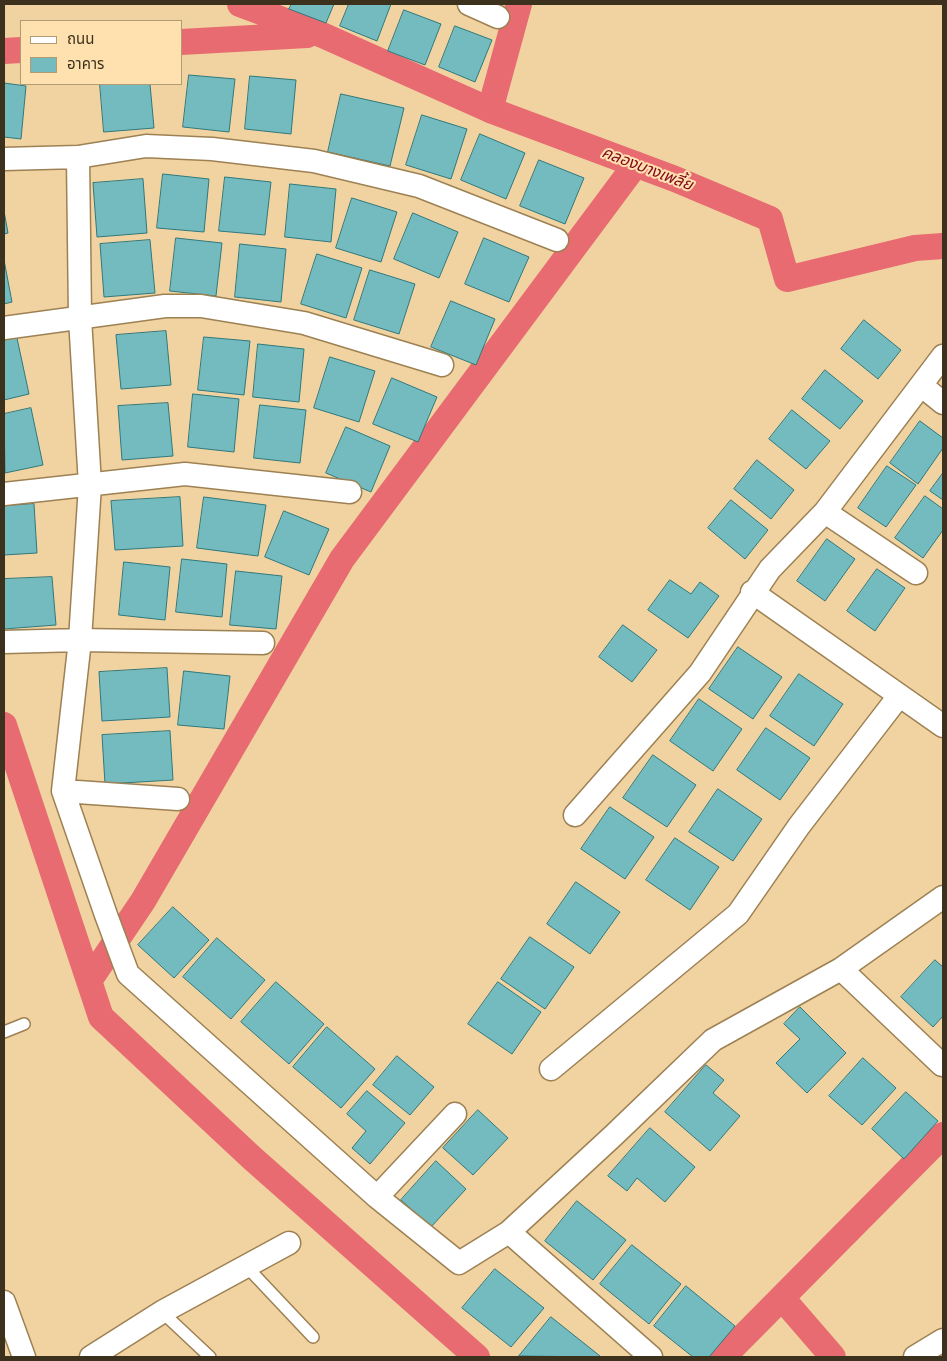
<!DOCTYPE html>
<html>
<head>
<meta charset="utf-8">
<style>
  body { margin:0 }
  #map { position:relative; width:947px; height:1361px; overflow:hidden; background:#f1d3a2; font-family:"PT Sans Narrow","Noto Sans Thai",sans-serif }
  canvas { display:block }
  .frame { position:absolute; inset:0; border:5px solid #3c311d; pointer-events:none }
  .legend { position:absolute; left:20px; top:20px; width:162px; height:65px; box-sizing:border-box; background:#ffe1af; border:1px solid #b19b75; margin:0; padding:6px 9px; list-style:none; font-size:15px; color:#3c311d }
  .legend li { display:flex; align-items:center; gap:10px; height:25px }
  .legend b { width:25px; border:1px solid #b19b75 }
</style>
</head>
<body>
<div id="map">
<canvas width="947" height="1361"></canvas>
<div class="frame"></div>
<ul class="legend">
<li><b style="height:6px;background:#fff"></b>ถนน</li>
<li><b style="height:14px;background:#73bbbe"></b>อาคาร</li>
</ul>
</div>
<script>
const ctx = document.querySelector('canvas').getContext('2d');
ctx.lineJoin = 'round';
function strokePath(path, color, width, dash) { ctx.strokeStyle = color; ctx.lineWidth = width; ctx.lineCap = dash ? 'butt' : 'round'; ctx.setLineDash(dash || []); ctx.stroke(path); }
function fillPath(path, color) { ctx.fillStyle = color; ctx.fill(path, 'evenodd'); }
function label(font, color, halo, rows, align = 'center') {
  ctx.font = font + ' "PT Sans Narrow","Noto Sans Thai",sans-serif'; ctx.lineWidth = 4; ctx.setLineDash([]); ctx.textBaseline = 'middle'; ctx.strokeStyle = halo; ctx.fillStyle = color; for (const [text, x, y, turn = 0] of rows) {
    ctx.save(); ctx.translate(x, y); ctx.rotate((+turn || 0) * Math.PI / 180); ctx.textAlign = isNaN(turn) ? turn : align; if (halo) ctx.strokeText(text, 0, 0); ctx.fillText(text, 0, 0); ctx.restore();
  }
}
strokePath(new Path2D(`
  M240,4L320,34L490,110L675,179L770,219L787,279L915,248L943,246
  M181,42L307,35
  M4,51L21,50
  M490,110L519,4
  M4,725L101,1017L252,1158L477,1357
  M89,981L143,901L342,559L636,164
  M782,1298L833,1357
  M723,1357L943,1135`), '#e76b70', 26);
const building = new Path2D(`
  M292,4H334L326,23L289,9Z
  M349,4H391L377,41L340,26Z
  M404,10L441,24L425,65L388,51Z
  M455,26L492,40L475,82L439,67Z
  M189,75L235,79L229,132L183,127Z
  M250,76L296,80L291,134L245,129Z
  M4,83L26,86L21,139L4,137Z
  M100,84H150L154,128L104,132Z
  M341,94L404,108L390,166L328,152Z
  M422,115L467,129L451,179L406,165Z
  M480,134L525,153L506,199L461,180Z
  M539,160L584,178L565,224L520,206Z
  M163,174L209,179L204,232L157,228Z
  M225,177L271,182L265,235L219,231Z
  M143,179L147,233L97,237L93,183Z
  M290,184L336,189L331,242L285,237Z
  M352,198L397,212L381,262L336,248Z
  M4,211L8,233L4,234Z
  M413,213L458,232L439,278L394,259Z
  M176,238L222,243L216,296L170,291Z
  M484,238L529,257L509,302L465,284Z
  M150,240L155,293L104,297L100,244Z
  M240,244L286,249L281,302L235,297Z
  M317,254L362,268L346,318L301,304Z
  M4,260L12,302L4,304Z
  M370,270L415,284L399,334L354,320Z
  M451,301L495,319L476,365L431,347Z
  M864,320L901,350L878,379L841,349Z
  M166,331L171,385L121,389L116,335Z
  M204,337L250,341L244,395L198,390Z
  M17,338L29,394L4,400V340Z
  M258,344L304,349L299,402L253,397Z
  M330,357L375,371L359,422L314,408Z
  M825,370L863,401L840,429L802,399Z
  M392,378L437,397L418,442L373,424Z
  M193,394L239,399L234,452L188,447Z
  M168,403L173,456L122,460L118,406Z
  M260,405L306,410L300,463L254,458Z
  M31,408L43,465L5,473L4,414Z
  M792,410L830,441L806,469L769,439Z
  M920,421L943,438V448L918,484L890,463Z
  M346,427L390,446L371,492L326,473Z
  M757,460L794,490L771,519L734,489Z
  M887,466L916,485L886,527L858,508Z
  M943,473V500L930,491Z
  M925,496L943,509V530L923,558L895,538Z
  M180,497L183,546L115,550L111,501Z
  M204,497L266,505L258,556L197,548Z
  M731,500L768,530L745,559L708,528Z
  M34,504L37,553L4,555V506Z
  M284,511L329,529L309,575L265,557Z
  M827,539L855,559L825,601L797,581Z
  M182,559L227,564L222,617L176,612Z
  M124,562L170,567L165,620L119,615Z
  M877,569L905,588L875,631L847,611Z
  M236,571L282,576L276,629L230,625Z
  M52,577L56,625L4,629V579Z
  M670,580L691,594L700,582L719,596L688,638L648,610Z
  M623,625L657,650L632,682L599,657Z
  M738,647L782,677L753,719L709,689Z
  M167,668L170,717L102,721L99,672Z
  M184,671L230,676L224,729L178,725Z
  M799,674L843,704L814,746L770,716Z
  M699,699L742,729L713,771L670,741Z
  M766,728L810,758L780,800L737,770Z
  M170,731L173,780L105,784L102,735Z
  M653,755L696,785L667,827L623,798Z
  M718,789L762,819L733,861L689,832Z
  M610,807L654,837L625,879L581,849Z
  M675,838L719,867L690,910L646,880Z
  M576,882L620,912L590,954L547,924Z
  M173,907L209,940L174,978L138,945Z
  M530,937L574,967L545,1009L501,979Z
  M217,938L265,980L231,1019L183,977Z
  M935,960L943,967V1016L933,1027L901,997Z
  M276,982L324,1024L289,1064L241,1022Z
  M498,982L541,1012L512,1054L468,1024Z
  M800,1007L846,1053L807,1093L776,1063L800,1039L784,1024Z
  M327,1027L375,1069L341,1108L293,1067Z
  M397,1056L434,1087L410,1115L373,1085Z
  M863,1058L896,1088L862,1125L829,1096Z
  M706,1065L724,1080L713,1093L740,1116L710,1151L665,1112Z
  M367,1091L405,1123L370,1164L352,1148L366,1131L347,1114Z
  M906,1092L938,1121L904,1159L872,1129Z
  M478,1110L508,1138L473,1175L443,1148Z
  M650,1128L695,1167L665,1202L637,1178L627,1191L608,1176Z
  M436,1161L466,1189L431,1227L401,1200Z
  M577,1201L626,1240L593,1280L545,1241Z
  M632,1245L681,1284L649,1324L600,1284Z
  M495,1269L544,1308L511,1347L462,1308Z
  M686,1286L735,1326L709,1357H693L654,1326Z
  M551,1317L600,1356L599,1357L519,1356Z`);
fillPath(building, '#73bbbe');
strokePath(building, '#2f787c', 1);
const service = new Path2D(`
  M4,1032L24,1024
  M246,1266L313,1337
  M162,1312L210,1357`);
const minor = new Path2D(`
  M469,4L498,17
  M78,157L80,318L90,485L80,640L63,791L106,915L128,974L377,1197L459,1263L509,1232L651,1357
  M4,159L78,157L146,146L212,149L314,161L419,186L557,240
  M4,328L165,306H201L304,323L442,365
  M922,386L943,403
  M4,494L185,474L350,492
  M825,512L916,573
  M752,592L943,726
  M4,642L80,640L263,643
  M63,791L178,799
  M575,815L700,673L770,569L825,512L943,356
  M841,969L942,1065
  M551,1069L738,914L799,826L899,696
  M377,1197L455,1114
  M509,1232L614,1135L713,1040L841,969L943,897
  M4,1302L24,1357
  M91,1357L162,1312L289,1243
  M915,1357L943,1340`);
strokePath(service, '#9d8153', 14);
strokePath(minor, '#9d8153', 25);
strokePath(service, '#fff', 11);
strokePath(minor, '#fff', 22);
label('italic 16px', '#7e061f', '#ffe1af', [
  ["คลองบางเพลี้ย",647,169,21]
]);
</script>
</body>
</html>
